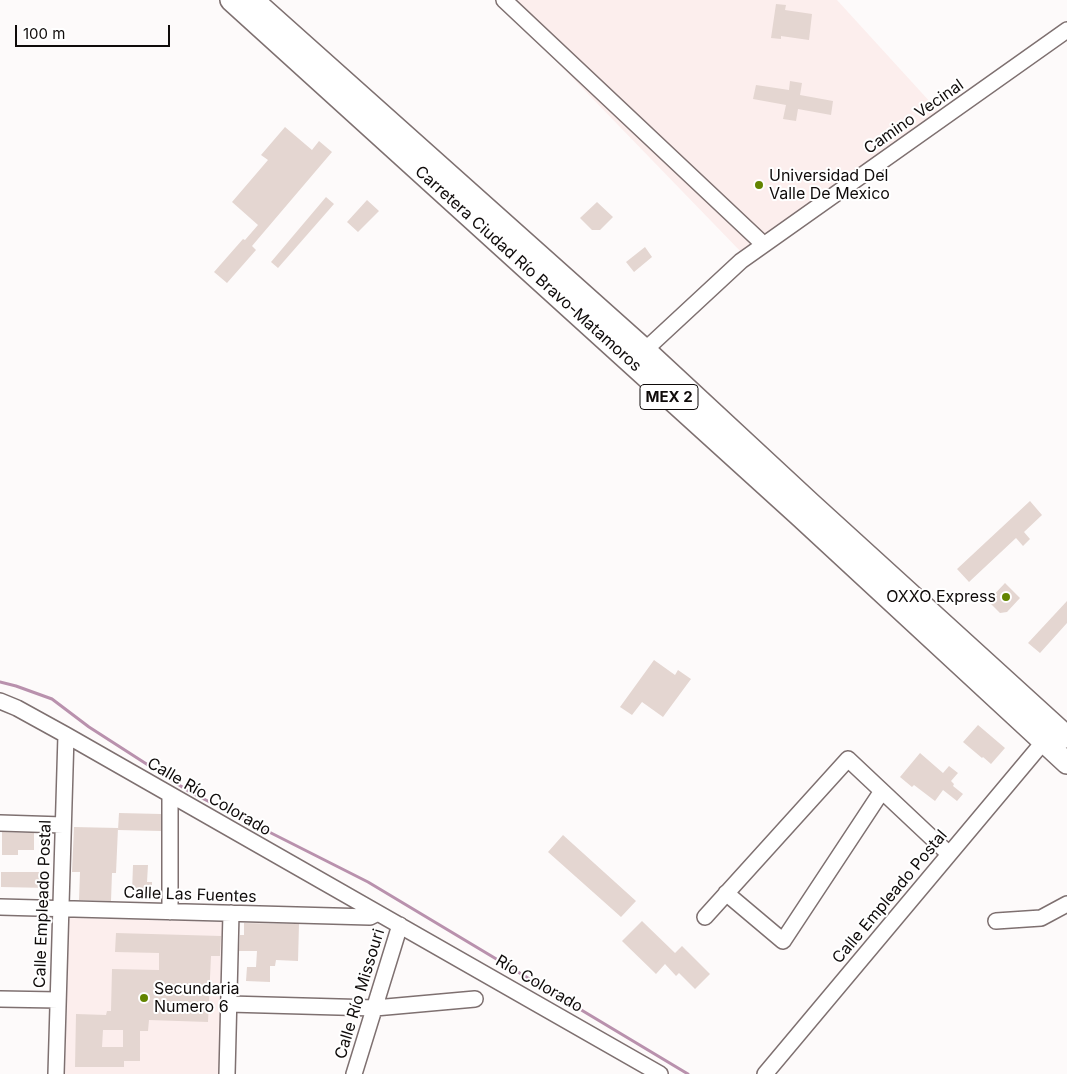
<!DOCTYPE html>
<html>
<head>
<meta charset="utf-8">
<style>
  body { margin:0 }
  #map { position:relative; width:1067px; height:1074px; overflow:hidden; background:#fdfafa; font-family:Inter,sans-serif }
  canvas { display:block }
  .scale { position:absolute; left:15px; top:25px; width:155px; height:22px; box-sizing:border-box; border:2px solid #0f0b0a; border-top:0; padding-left:6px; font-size:15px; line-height:18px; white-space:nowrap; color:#0f0b0a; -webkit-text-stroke:4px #fff; paint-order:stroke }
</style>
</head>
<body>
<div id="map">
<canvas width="1067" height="1074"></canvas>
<div class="scale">100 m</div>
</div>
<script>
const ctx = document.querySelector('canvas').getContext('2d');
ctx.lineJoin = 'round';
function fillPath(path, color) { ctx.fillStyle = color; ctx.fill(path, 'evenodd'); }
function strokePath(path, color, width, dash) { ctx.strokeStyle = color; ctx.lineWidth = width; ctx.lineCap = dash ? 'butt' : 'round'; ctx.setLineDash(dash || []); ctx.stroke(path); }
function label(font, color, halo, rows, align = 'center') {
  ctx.font = font + ' Inter,sans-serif'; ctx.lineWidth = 4; ctx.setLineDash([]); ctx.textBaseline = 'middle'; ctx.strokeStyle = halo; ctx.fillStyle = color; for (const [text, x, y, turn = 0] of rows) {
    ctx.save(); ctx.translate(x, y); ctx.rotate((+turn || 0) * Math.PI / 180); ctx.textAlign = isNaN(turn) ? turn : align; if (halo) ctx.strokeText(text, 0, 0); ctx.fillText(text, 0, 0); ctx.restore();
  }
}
fillPath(new Path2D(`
  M497,0H837L942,115L743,254Z
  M69,918L223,922L219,1074H65Z`), '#fceeed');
strokePath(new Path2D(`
  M0,682L16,686L52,699L89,727L190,792L368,882L688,1074`), '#b991ad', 3);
fillPath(new Path2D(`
  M776,4L786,5L785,10L812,14L809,40L781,36V39L771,38Z
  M790,81L802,83L800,95L833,101L831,115L798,109L796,121L783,119L786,105L753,99L756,85L789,90Z
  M285,127L312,150L319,141L332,152L252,246L256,250L227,283L214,272L243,239L245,240L258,225L232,202L268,160L261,155Z
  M326,197L334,204L278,268L271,262Z
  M367,200L379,211L358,232L347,222Z
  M597,202L613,217L600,230H592L580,218Z
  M645,247L652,257L634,272L626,262Z
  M1030,501L1042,515L1024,532L1030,539L1023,546L1016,538L969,582L957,569Z
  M1005,583L1020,598L1007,612L1000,613L988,601Z
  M1067,601V623L1040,653L1028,643Z
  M654,660L675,675L678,670L691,679L663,717L642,702L632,715L620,707Z
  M978,725L1005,748L991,764L983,757L982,758L963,742Z
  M920,753L943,773L949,766L958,773L951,781L954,784L953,786L963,794L957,801L943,790L935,801L914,785L912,787L900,777Z
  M119,813L161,814V831L118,830Z
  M74,827L118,828L116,873H112L111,901L79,900L80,872H72Z
  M2,832L34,833V850H18V855H2Z
  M563,835L636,901L621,917L548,852Z
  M133,865H148L147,882H152V892H132Z
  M1,872H48V888L1,887Z
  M642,921L675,953L682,946L710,974L695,989L679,973L676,976L665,964L656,974L622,941Z
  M244,923L299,924L298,961L276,960L275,966H270V982L246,981L247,967H256L257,951H239L240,935H244Z
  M116,933L221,936L220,956H211L208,1022L149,1020L148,1031H140V1061H124V1067H75L76,1014L106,1015L107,1011H111L112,969L159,970V953L115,952ZM103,1030H123V1047H102Z`), '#e4d6d1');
const minor = new Path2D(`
  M504,0L759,240
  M645,350L741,261L1067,30
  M0,701L17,708L66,735L660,1074
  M0,823L63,825
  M726,893L783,941L882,791
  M0,907L370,917L378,913
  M170,912V795
  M705,917L848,759L949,854
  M996,921L1041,918L1067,904
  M0,999L58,1000
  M229,1004L375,1008L475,999
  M56,1074L66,735
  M227,1074L231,913
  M354,1074L400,925
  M765,1074L1050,734`);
const highway = new Path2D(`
  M231,0L800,516L1067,763
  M253,0L645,350L811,504L1067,737`);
strokePath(minor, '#7e7070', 18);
strokePath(highway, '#7e7070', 24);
strokePath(minor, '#fff', 15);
strokePath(highway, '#fff', 21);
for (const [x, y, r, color] of [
  [759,185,5,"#628400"],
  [1006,597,5,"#628400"],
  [144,998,5,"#628400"]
]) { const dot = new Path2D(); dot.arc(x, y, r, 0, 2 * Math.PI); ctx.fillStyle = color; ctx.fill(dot); strokePath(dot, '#fff', 2); }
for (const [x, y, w] of [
  [669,397,58]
]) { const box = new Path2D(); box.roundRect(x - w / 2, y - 12.5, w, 25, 4); ctx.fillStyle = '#fff'; ctx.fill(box); strokePath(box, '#0f0b0a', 1); }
label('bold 15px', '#0f0b0a', null, [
  ["MEX 2",669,397]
]);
label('16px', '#0f0b0a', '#fff', [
  ["Camino Vecinal",914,117,-35],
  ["Carretera Ciudad Río Bravo-Matamoros",528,269,42],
  ["Calle Río Colorado",209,797,30],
  ["Calle Las Fuentes",190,895,2],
  ["Calle Empleado Postal",890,897,-50],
  ["Calle Empleado Postal",43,904,-88],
  ["Río Colorado",539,984,30],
  ["Calle Río Missouri",360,994,-73]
]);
label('16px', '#0f0b0a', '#fff', [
  ["Universidad Del",769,176],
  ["Valle De Mexico",769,194],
  ["OXXO Express",996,597,"right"],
  ["Secundaria",154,989],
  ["Numero 6",154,1007]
], 'left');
</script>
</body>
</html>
